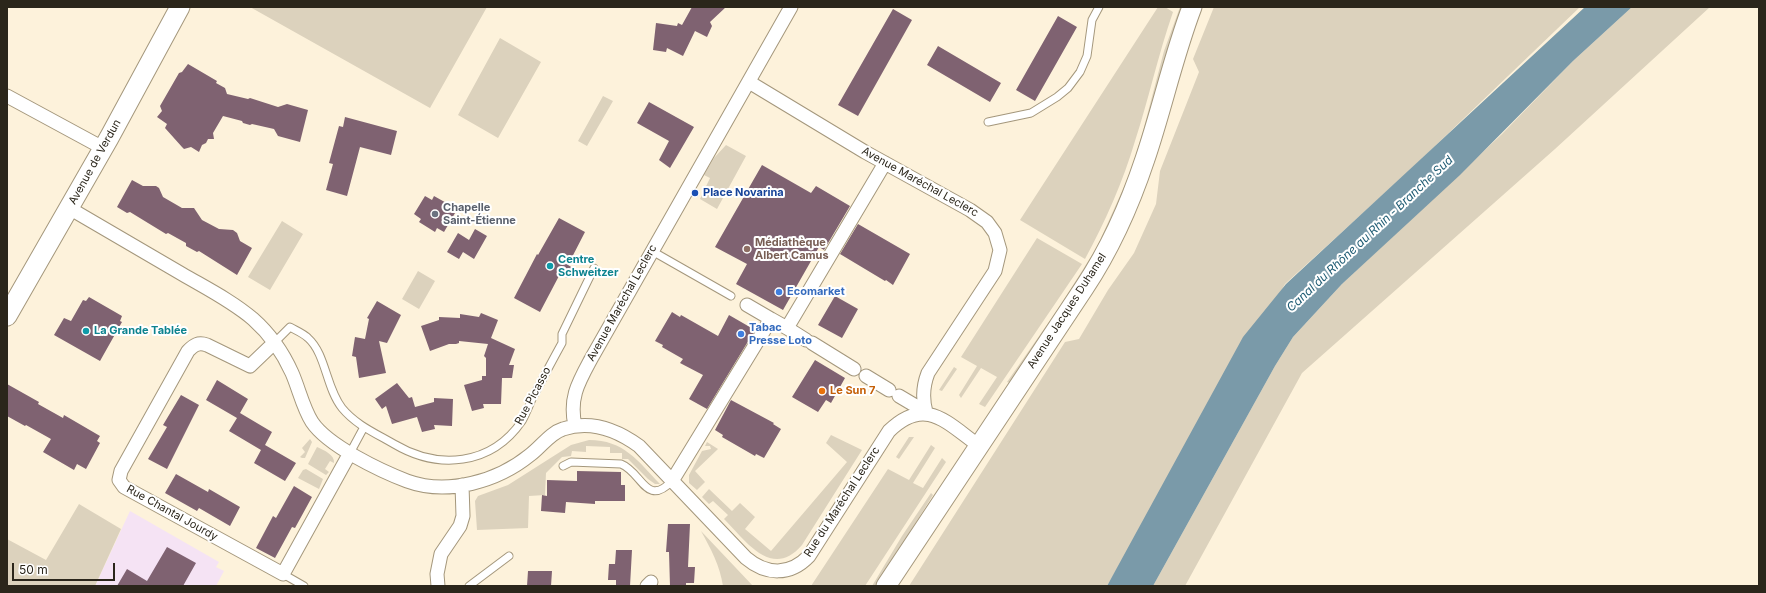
<!DOCTYPE html>
<html>
<head>
<meta charset="utf-8">
<style>
  body { margin:0 }
  #map { position:relative; width:1766px; height:593px; overflow:hidden; background:#fdf2db; font-family:Inter,sans-serif }
  canvas { display:block }
  .frame { position:absolute; inset:0; border:8px solid #2b261b; pointer-events:none }
  .scale { position:absolute; left:12px; top:563px; width:103px; height:18px; box-sizing:border-box; border:2px solid #2b261b; border-top:0; padding-left:5px; font-size:12px; line-height:14px; white-space:nowrap; color:#2b261b; -webkit-text-stroke:3px #fff; paint-order:stroke }
</style>
</head>
<body>
<div id="map">
<canvas width="1766" height="593"></canvas>
<div class="frame"></div>
<div class="scale">50 m</div>
</div>
<script>
const ctx = document.querySelector('canvas').getContext('2d');
ctx.lineJoin = 'round';
function fillPath(path, color) { ctx.fillStyle = color; ctx.fill(path, 'evenodd'); }
function strokePath(path, color, width, dash) { ctx.strokeStyle = color; ctx.lineWidth = width; ctx.lineCap = dash ? 'butt' : 'round'; ctx.setLineDash(dash || []); ctx.stroke(path); }
function label(font, color, halo, rows, align = 'center') {
  ctx.font = font + ' Inter,sans-serif'; ctx.lineWidth = 4; ctx.setLineDash([]); ctx.textBaseline = 'middle'; ctx.strokeStyle = halo; ctx.fillStyle = color; for (const [text, x, y, turn = 0] of rows) {
    ctx.save(); ctx.translate(x, y); ctx.rotate((+turn || 0) * Math.PI / 180); ctx.textAlign = isNaN(turn) ? turn : align; if (halo) ctx.strokeText(text, 0, 0); ctx.fillText(text, 0, 0); ctx.restore();
  }
}
fillPath(new Path2D(`
  M130,511L219,562L216,567L224,571L216,586H95Z`), '#f5e3f4');
fillPath(new Path2D(`
  M250,7H487L430,108Z
  M1158,7H1165L1173,12C1158,55 1149,98 1135,141C1123,182 1105,222 1085,259L1020,220Z
  M1180,7H1183L1133,173L1093,260L1010,383L1007,382L1058,309L1097,247L1131,171L1143,131L1164,51Z
  M1214,7H1580L1410,170L1285,284L1107,586H909L1065,342L1079,339L1108,290L1134,253L1156,204L1160,171L1199,72L1193,59Z
  M1632,7H1710L1555,149L1302,373L1185,586H1153L1275,366L1293,337L1342,284L1502,134L1573,61Z
  M500,38L541,62L498,138L458,115Z
  M603,96L613,101L587,146L578,141Z
  M726,145L746,156L717,209L700,199L710,178L704,175L714,158Z
  M282,221L303,234L270,290L248,277Z
  M1037,238L1082,264L985,407L979,404L997,377L981,368L961,398L959,395L977,366L961,357Z
  M418,271L435,281L419,309L402,299Z
  M954,367L957,369L942,391L939,390Z
  M831,435L862,450L802,545C772,580 746,541 724,519L728,515L713,501L709,504L702,497L709,489L732,511L740,503L755,517L745,529L771,551L847,462L826,443Z
  M909,437H914L899,459L896,457Z
  M310,439L312,442L305,458H302L300,457L305,452L302,448Z
  M589,440C624,440 638,461 660,484H655L648,479L628,459H622V453H610V447L586,446V452L572,451L571,456L562,457L546,473L545,495L529,496L528,528L477,530L475,501L478,496L508,485L571,445Z
  M707,442L718,449L695,471L705,482L697,490L689,483V475L702,451L711,449L710,446H705Z
  M931,445L935,448L913,483L923,488L942,458L946,462L865,586H811L888,469L909,480Z
  M317,447C324,450 335,455 334,463L330,461L325,469L329,472L326,475L308,464Z
  M306,469L323,479L319,489L298,478L303,470Z
  M931,493L933,495L876,586H872L902,536Z
  M79,504L121,529L95,586H7V539L46,560Z
  M701,531L753,586H723C720,566 711,549 701,531Z`), '#dcd2bd');
fillPath(new Path2D(`
  M1585,7H1632L1573,61L1460,175L1342,284L1293,337L1275,366L1153,586H1107L1243,337L1286,284Z`), '#7a9aa9');
fillPath(new Path2D(`
  M692,7H726L710,22L712,26L707,37L695,31L683,56L667,48L666,52L653,50L656,23L677,26L678,23L682,25Z
  M893,9L912,20L858,116L838,105Z
  M1058,16L1077,27L1035,101L1016,90Z
  M938,46L1001,83L990,102L927,65Z
  M188,64L217,81L216,83L225,88L227,94L248,99L250,98L278,107L287,104L308,110L300,142L278,136L274,129L252,124L250,125L243,123L242,121L223,116L213,133L214,139H208L206,143L202,145L199,152L191,147L184,149L182,147L165,128L167,124L157,117L162,111L160,106L179,73L182,72Z
  M649,102L694,127L670,168L659,160L669,141L637,123Z
  M345,117L397,131L391,155L360,147L347,196L326,190L333,164L329,163L339,126L343,127Z
  M762,165L811,193L816,186L850,206L824,250L819,247L783,310L736,284L747,264L715,247Z
  M132,180L143,186H156L159,188L163,197L182,208H194L202,220L219,229L233,230L237,233L240,241L252,248L237,275L199,251L197,252L186,246V243L168,233L166,234L130,212L127,213L117,207Z
  M425,196L432,200L434,196L450,205L448,209L455,213L444,232L437,228L435,232L419,222L421,219L414,214Z
  M559,218L585,232L568,265L573,268L567,278L560,274L540,312L514,298L537,254L538,255Z
  M858,224L910,254L893,285L886,280L885,281L840,254Z
  M475,229L487,236L474,259L463,252L459,259L447,252L458,233L469,240Z
  M835,296L858,309L842,338L818,325Z
  M89,297L122,316L120,321L122,322L100,361L54,335L64,318L71,321L83,300L86,301Z
  M377,301L401,315L387,343L379,341L386,373L359,378L356,357L352,356L355,337L365,339L369,319L367,318Z
  M672,312L680,317L681,315L718,336L729,315L755,330L707,409L689,399L703,375L680,363L683,359L662,347L663,345L655,341Z
  M481,313L498,320L491,338L515,349L509,365H514L512,378H502L501,404H483L484,408L472,411L464,385L482,380V376H486V358L484,356L488,344L459,341V343L456,344H449L430,351L421,326L439,320V317L460,318V314L479,317Z
  M815,360L845,378L831,403L826,400L818,412L792,397Z
  M217,380L248,399L240,413L272,432L265,445L296,463L285,481L254,463L261,450L229,431L237,418L206,400Z
  M397,383L409,398L412,397L415,407L434,402V398L453,399L452,426L434,425L435,429L422,432L417,417L392,424L386,406L382,409L375,399Z
  M7,384L39,402L38,404L63,418L64,415L100,436L97,441L100,443L86,469L77,464L74,470L43,452L51,439L26,425L25,426L7,416Z
  M181,395L199,405L167,469L148,459L167,427L163,425Z
  M731,400L774,423L773,424L781,429L764,458L756,454L755,456L722,437L723,435L715,430Z
  M577,471L621,472V485H625V501H595V504L566,502L565,513L541,511L542,495L547,496V480L577,481Z
  M176,474L208,492L209,489L240,507L230,526L199,508L197,511L165,493Z
  M294,486L312,497L295,528L292,527L275,558L256,548L273,516L276,518Z
  M668,524H690L688,567H695L694,583H686V586H670L669,552H666Z
  M167,547L196,563L183,586H117L127,569L147,581Z
  M616,550H632L630,586H616V580H608L609,564H615Z
  M528,571H552L551,586H527Z`), '#7f6271');
const lane = new Path2D(`
  M988,122L1031,113L1057,97L1068,88L1080,72L1087,56L1092,20L1099,7
  M652,251L731,296
  M274,343L290,327C295,330 303,333 308,338C326,354 326,388 342,408C356,425 375,433 394,444C438,470 491,466 522,421C526,414 529,406 532,399C542,380 552,361 562,343V334L594,268
  M350,453L364,427
  M563,466L571,462L621,464C642,472 646,508 672,481
  M283,574L304,586
  M469,586L509,556`);
const street = new Path2D(`
  M749,82L865,152L970,210L987,222L995,233L1000,250L995,271L928,373C923,386 922,398 926,412
  M7,96L103,148
  M69,208C107,230 144,252 182,274C206,288 232,301 253,319C270,334 283,353 292,373C299,389 303,408 312,422C328,446 381,471 407,481C448,496 498,481 530,455C541,447 550,433 563,429C590,420 617,430 639,446L746,558C766,575 790,576 809,556L889,431C925,396 946,422 978,445
  M747,305L771,319
  M787,328L806,340
  M274,343L250,366L207,345C198,342 194,345 188,351L121,471L119,480L124,487L283,574L350,453
  M812,343L854,369
  M866,376L889,390
  M899,396L926,412
  M575,426C569,398 578,383 591,359L791,7
  M672,481L771,319L787,328L885,163
  M438,586L437,574L441,554L460,526L463,516L462,485
  M647,586L651,582`);
const secondary = new Path2D(`
  M7,316L109,138L180,7
  M886,586L1084,288C1110,249 1130,204 1145,159C1162,109 1173,57 1192,7`);
strokePath(lane, '#a4977c', 9);
strokePath(street, '#a4977c', 15);
strokePath(secondary, '#a4977c', 21);
strokePath(lane, '#fff', 7);
strokePath(street, '#fff', 13);
strokePath(secondary, '#fff', 19);
for (const [x, y, r, color] of [
  [695,193,4,"#1a4fb4"],
  [435,214,4,"#6b7280"],
  [747,249,4,"#8d6e63"],
  [550,266,4,"#0f9aa8"],
  [779,292,4,"#3f7fe0"],
  [86,331,4,"#0f9aa8"],
  [741,334,4,"#3f7fe0"],
  [822,391,4,"#e8710a"]
]) { const dot = new Path2D(); dot.arc(x, y, r, 0, 2 * Math.PI); ctx.fillStyle = color; ctx.fill(dot); strokePath(dot, '#fff', 1.5); }
label('11px', '#2b261b', '#fff', [
  ["Avenue de Verdun",95,162,-61],
  ["Avenue Maréchal Leclerc",920,182,29],
  ["Avenue Maréchal Leclerc",622,303,-61],
  ["Avenue Jacques Duhamel",1067,311,-57],
  ["Rue Picasso",533,396,-62],
  ["Rue du Maréchal Leclerc",842,502,-57],
  ["Rue Chantal Jourdy",172,513,29]
]);
label('bold 11px', '#164399', '#fff', [
  ["Place Novarina",703,193]
], 'left');
label('bold 11px', '#5b616d', '#fff', [
  ["Chapelle",443,208],
  ["Saint-Étienne",443,221]
], 'left');
label('bold 11px', '#785e54', '#fff', [
  ["Médiathèque",755,243],
  ["Albert Camus",755,256]
], 'left');
label('bold 11px', '#0d838f', '#fff', [
  ["Centre",558,260],
  ["Schweitzer",558,273],
  ["La Grande Tablée",94,331]
], 'left');
label('bold 11px', '#366cbe', '#fff', [
  ["Ecomarket",787,292],
  ["Tabac",749,328],
  ["Presse Loto",749,341]
], 'left');
label('bold 11px', '#c56008', '#fff', [
  ["Le Sun 7",830,391]
], 'left');
label('italic 12px', '#1f5c74', '#fff', [
  ["Canal du Rhône au Rhin - Branche Sud",1370,234,-43]
]);
</script>
</body>
</html>
